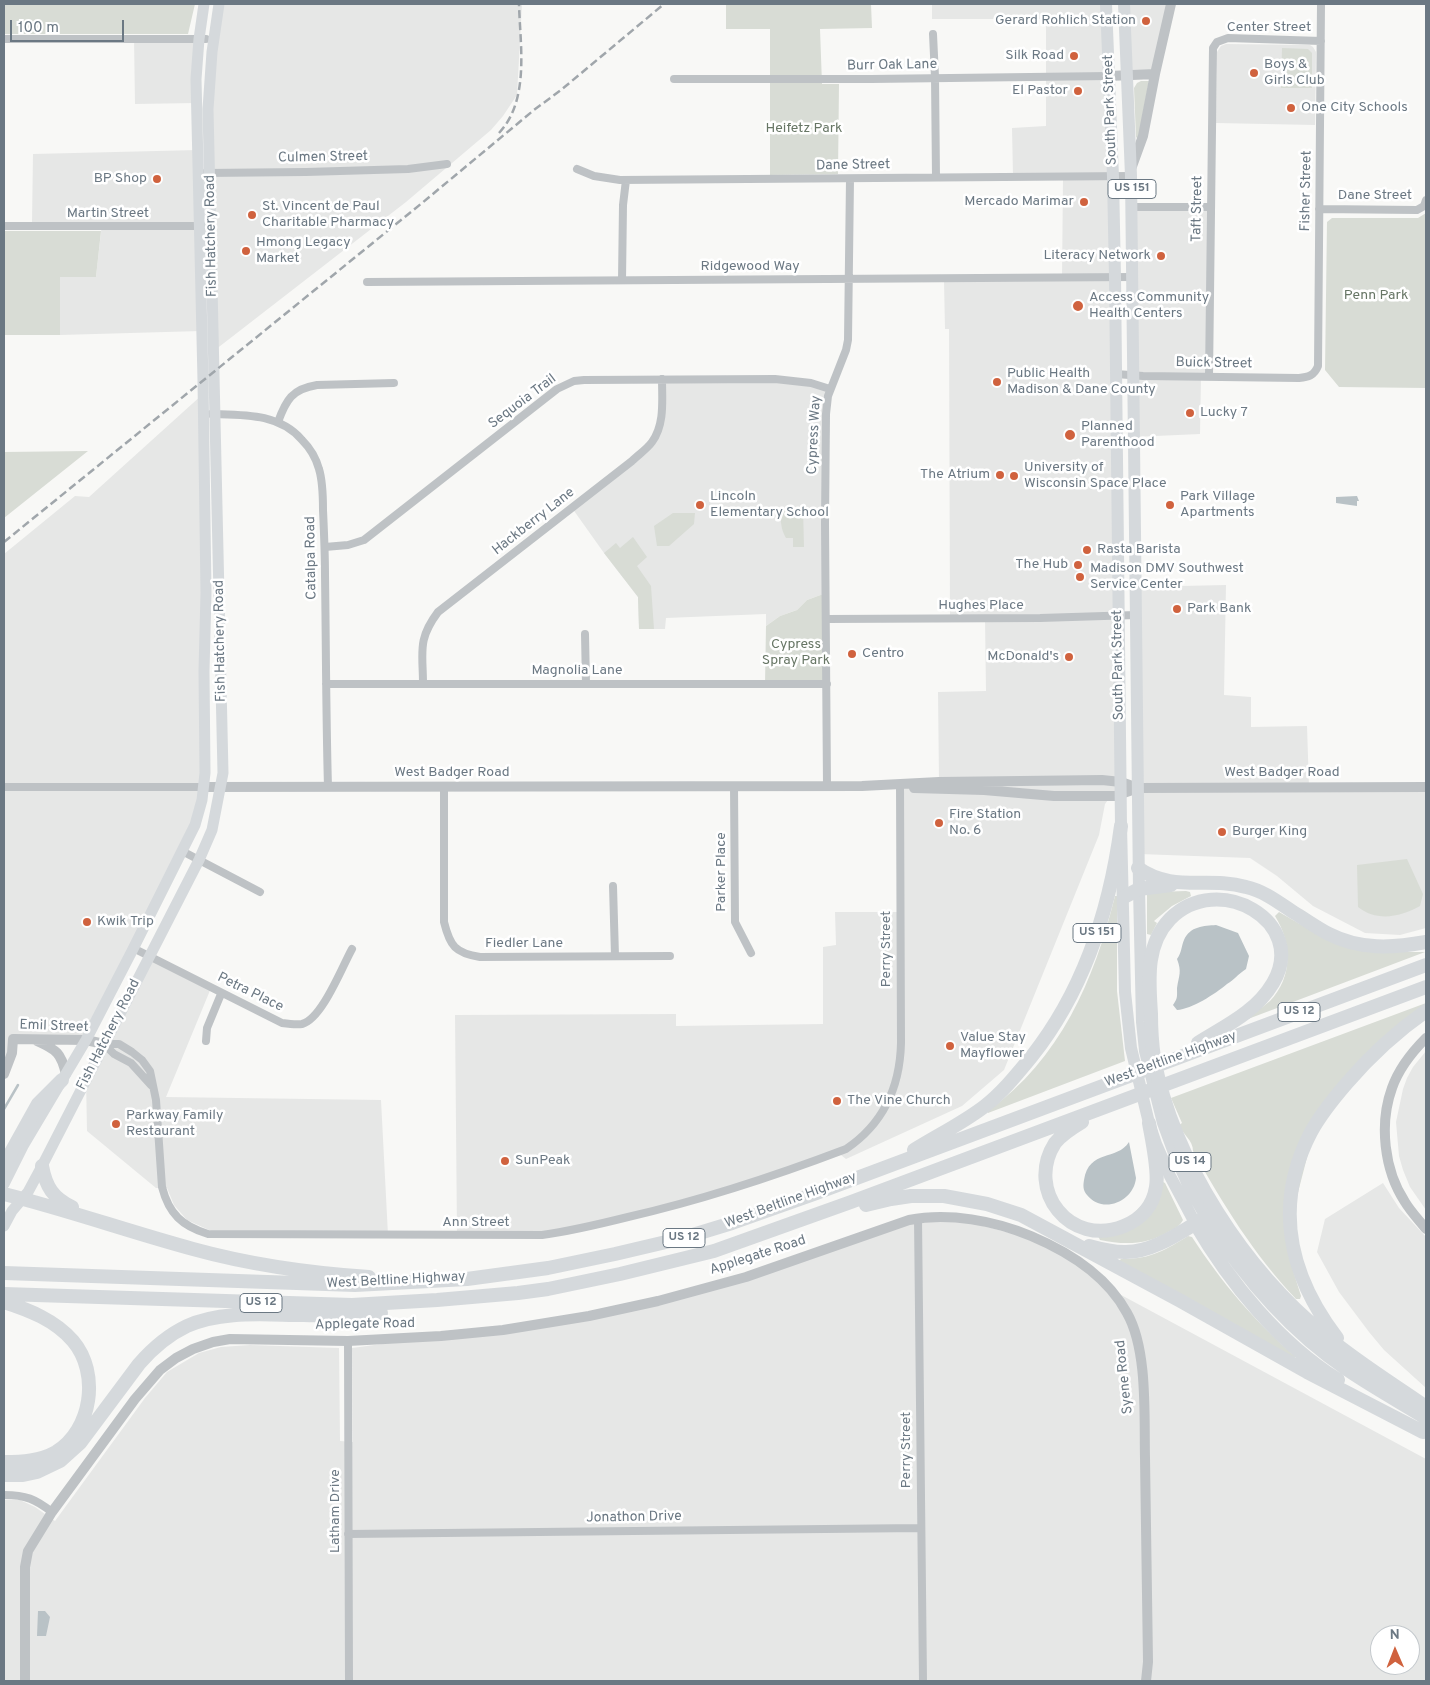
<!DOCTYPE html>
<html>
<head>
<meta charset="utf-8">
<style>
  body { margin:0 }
  #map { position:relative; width:1430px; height:1685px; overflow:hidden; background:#f8f8f6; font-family:Overpass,sans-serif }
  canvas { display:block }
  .frame { position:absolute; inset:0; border:5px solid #6b7883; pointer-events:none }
  .north { position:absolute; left:1370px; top:1625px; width:50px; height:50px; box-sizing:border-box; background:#fff; border:1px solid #c4c9cd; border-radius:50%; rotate:359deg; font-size:14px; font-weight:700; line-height:20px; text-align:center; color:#6b7883 }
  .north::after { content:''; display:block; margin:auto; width:18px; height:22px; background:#d0623e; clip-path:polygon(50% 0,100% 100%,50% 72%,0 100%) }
  .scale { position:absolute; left:10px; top:20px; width:114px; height:22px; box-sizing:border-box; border:2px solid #6b7883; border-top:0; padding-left:6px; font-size:15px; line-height:18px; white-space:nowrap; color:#6b7883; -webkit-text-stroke:4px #fff; paint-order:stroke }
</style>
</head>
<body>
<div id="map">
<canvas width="1430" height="1685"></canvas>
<div class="frame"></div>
<div class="north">N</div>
<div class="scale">100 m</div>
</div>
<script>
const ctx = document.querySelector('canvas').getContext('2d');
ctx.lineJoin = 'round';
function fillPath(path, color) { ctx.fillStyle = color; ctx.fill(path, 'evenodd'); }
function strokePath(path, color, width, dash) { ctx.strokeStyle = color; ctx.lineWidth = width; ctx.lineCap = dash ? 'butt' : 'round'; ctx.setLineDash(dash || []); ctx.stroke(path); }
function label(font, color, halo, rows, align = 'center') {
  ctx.font = font + ' Overpass,sans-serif'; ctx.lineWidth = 5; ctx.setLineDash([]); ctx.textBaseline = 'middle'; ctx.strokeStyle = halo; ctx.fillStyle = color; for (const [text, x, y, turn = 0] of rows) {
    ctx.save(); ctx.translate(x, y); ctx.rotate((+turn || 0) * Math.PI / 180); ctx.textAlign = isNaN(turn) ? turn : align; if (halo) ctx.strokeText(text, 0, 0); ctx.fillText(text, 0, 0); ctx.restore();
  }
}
fillPath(new Path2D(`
  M219,4H522L517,95L503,116L491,130L406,202L215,350L208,109Z
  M932,4H1106L1121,782L1105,804L1099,835L1004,1070L962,1106L846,1159L837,1152L718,1194L561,1233L457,1235L455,1015L676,1014V1026L823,1024V947L836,945L835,912H899L900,785L939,781L938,692L986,691L985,618H950L949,329H945L944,281L1062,277L1063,179L1013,176L1012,128L1046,126V19H932Z
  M1124,4H1171L1155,74L1127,75Z
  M134,38L199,39L196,103L135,104Z
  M1226,44L1310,45L1313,47L1316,52L1315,125L1216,123L1217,52L1221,46Z
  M198,150L201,331L60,335V277H96L102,223L32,222L33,154Z
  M1132,207H1210L1209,377H1201L1200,434L1133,437Z
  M662,379H775L830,389L826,593L807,600L797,610L780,616L766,626V614L666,618L665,629H639L638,597L604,553L572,508L632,461L657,432Z
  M203,394L202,800L86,1040L14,1039L4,1074V554L75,496L89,497Z
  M1226,585L1224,695L1251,697V727L1307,726L1309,787H1426V928L1400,935L1365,933L1313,906L1277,876L1250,858L1139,854L1136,587Z
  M148,957L211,988L166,1097L381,1100L388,1235H220L187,1220L174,1205L167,1188H156L87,1131L86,1078Z
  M1426,1051V1210L1410,1187L1403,1170L1399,1156L1396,1122L1403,1089L1407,1078L1413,1067Z
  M1383,1183L1399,1208L1426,1237V1388L1384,1350L1369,1332L1339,1292L1317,1252L1325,1219Z
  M952,1218L1045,1242L1110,1289L1426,1459V1681H4V1500H20L35,1507L55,1521L145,1398L167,1372L199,1353L221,1347L250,1345L339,1348L340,1441L353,1442L352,1348L441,1336L658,1301L888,1226ZM1380,1635H1410V1665H1380Z`), '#e6e7e6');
fillPath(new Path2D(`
  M4,4H195L188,34H4Z
  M726,4H871L872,28L820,29L822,84H839L838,174L770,175V29H726Z
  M1282,48L1308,49L1312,53V88H1281Z
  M1141,81H1149L1138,139L1136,137L1134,88L1137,83Z
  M1426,213V388L1339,387L1325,370L1327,222L1332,218H1418Z
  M4,231H101L96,277H60V335H4Z
  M88,451L4,518V452Z
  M803,507L804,547H793V538H786C780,528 781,519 780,508Z
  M673,513H695L694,524L669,546H657L654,526Z
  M633,537L647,557L637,566L651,586L654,629H639L638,597L604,553L616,543L620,548Z
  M826,593L827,684H765L766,626L780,616L797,610L807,600Z
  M1407,859L1423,894L1420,906C1400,917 1377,922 1358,907L1357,865Z
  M1186,891L1190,892L1191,896L1172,906L1154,921L1157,923L1151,935L1147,934V893L1155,892Z
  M1115,896H1117V991L1125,1061L988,1113V1111C1060,1059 1094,981 1115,896Z
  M1279,912L1326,939L1383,952H1425L1248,1019C1255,1012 1263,1007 1270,1001C1293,977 1292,943 1275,916Z
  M1426,1003V1005L1319,1111L1286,1239L1291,1264L1301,1296L1300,1299H1296C1252,1252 1225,1207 1193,1151C1193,1140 1183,1135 1179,1125L1182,1123L1171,1098Z
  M1163,1182L1165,1183L1183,1220C1180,1226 1174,1229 1168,1232C1147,1245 1124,1245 1100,1240L1098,1236H1113Z
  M1188,1236L1192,1237C1222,1283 1254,1321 1296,1357L1294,1358L1118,1262L1121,1259C1148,1260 1166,1250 1188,1236Z`), '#d8dcd5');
fillPath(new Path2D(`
  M1357,496L1359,501H1357V506L1336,503V497Z
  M1216,925L1238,933L1249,956L1246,969C1237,975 1235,979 1227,984C1215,994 1192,1009 1177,1010L1173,1005C1178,998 1177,996 1177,988C1179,975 1182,972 1177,959C1182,952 1181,947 1184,940C1190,926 1204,926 1216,925Z
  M1129,1142L1136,1178C1134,1201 1103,1215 1087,1195C1083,1190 1083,1186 1084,1180C1089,1149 1117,1161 1129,1142Z
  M38,1611H45L50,1617L46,1636H37Z`), '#b9c2c6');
strokePath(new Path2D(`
  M4,1109L18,1085`), '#b9c2c6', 2.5);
strokePath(new Path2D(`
  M933,34L935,77L936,177
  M4,39H206
  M674,79H871L1109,76
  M577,169L594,176L620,180L1131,176
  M205,173L306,172L408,169L447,164
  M1132,207H1210
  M1319,209L1417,210L1424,206L1426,200
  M4,226H203
  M622,280L623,205L626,180
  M367,282L1133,277
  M1116,374L1143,376L1299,378C1308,377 1314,376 1318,366L1321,4
  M1209,377L1213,48L1217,42L1228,38L1321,41
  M211,414C243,415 279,413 302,440C310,448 316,458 319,469C323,482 323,497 323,510C324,532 325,553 325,575C326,645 326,716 328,787
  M278,422C286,400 292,389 317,385L394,383
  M325,547L348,545L364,540L557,389L574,381L584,380L775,379L811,383L830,389
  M827,619L1040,618L1136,615
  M585,634L586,684
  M326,684H827
  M423,684C423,652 417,640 438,612L632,461C638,455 647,449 652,442C665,424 662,400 662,379
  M444,786V922C450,946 455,953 480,957L670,956
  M734,786L735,922L751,953
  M827,786L825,523L826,414L828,396L846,350L848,340L850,179
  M4,787H204
  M182,851L260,892
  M613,886L615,956
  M133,948L282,1023C289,1024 296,1025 302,1024C322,1019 342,967 352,949
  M206,1041L207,1028L221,994
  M104,1044H119L132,1052L142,1060L150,1071L156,1100L162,1187C169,1214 182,1226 208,1234L542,1235C571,1231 600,1224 628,1217C702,1200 775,1176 846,1149C883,1124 900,1087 901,1043L900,785
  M104,1044L114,1054L131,1063L151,1085
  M918,1218L923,1681
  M348,1341L349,1681
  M4,1495C26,1495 35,1499 52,1512
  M348,1534L920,1528`), '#bec2c5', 8);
strokePath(new Path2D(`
  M1109,76L1155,74L1171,4
  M1131,169L1143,136L1155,74
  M204,787L862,786L939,782L1102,780L1121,782L1138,788L1426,787
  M914,788L984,790L1054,796H1115L1138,788
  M1426,1038C1412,1052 1399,1068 1392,1088C1379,1124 1384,1170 1405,1202C1411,1212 1419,1220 1426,1229
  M37,1041C57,1050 61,1053 66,1074
  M4,1074L12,1053L13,1039L86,1040L104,1044
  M25,1681V1567L28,1551L52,1512L135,1399L160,1370L176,1358L193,1349L213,1342L230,1339L348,1341L441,1336L503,1330L589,1316L658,1301L746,1277L909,1220C949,1212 995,1221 1031,1236C1069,1252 1107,1276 1127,1313C1148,1350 1144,1416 1145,1458C1146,1526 1147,1594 1148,1662L1146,1681`), '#bec2c5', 10);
strokePath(new Path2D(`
  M4,1184L23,1146L86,1040L132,951L195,825L202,800L205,773L204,671L206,593L203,381L196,79L199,39L204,4
  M4,1226L12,1211L28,1192L42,1166L199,860L212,830L223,773L208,109L212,52L219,4`), '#d5d9dc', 11);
strokePath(new Path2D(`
  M1106,4L1113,177L1115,277L1121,826L1125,992L1131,1048L1149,1123L1156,1144L1170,1176L1195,1223
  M1124,4L1131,176L1139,889L1142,1022L1145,1051L1163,1123L1174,1153L1190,1189L1206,1217`), '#d5d9dc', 12);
strokePath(new Path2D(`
  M1138,868C1173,893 1208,876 1246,887C1264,891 1278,902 1293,912C1305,919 1317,928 1329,934C1360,950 1393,948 1426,942
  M1124,897L1139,889L1171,885
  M1198,1043C1225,1026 1256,1012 1273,983C1309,922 1218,870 1170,919C1145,945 1149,981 1151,1014C1151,1029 1152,1044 1154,1058C1173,1161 1245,1271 1326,1336C1357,1362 1393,1384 1426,1407
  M1082,1122C1072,1128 1062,1134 1055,1143C1025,1190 1070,1248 1124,1226C1141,1219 1153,1206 1156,1187C1159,1171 1152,1140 1149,1123
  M914,1150C938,1135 963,1123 985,1106C1003,1092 1017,1074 1032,1056C1084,990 1110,909 1121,826
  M4,1165L38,1104L62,1080
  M42,1166C46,1187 53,1198 72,1207
  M4,1194C68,1210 130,1232 193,1249C251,1265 309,1273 369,1277
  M866,1205L891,1199L911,1196H944L987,1204L1021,1215L1179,1300L1307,1372L1423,1432
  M1195,1223C1230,1283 1279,1343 1338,1380
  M1089,1246C1100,1249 1113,1252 1124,1252C1153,1253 1182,1231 1206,1217C1244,1277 1289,1330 1348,1370C1373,1387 1400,1402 1426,1418
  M4,1273L355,1285L467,1279L548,1268L615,1254L683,1238L732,1223L814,1194L1426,965
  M4,1294L352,1305L437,1300L518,1293L548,1289L620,1274L714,1251L851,1202L1426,987
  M4,1302C29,1310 55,1320 73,1341C100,1373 92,1430 56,1452C40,1461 22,1462 4,1462
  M1337,1338C1289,1275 1273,1205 1311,1132C1321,1114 1334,1098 1347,1083C1371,1055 1396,1032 1426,1011
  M4,1475H23L37,1472L60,1461L80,1443L139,1364C152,1349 168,1335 187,1326C222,1310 267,1315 304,1315C330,1316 355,1314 381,1313`), '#d5d9dc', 14);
strokePath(new Path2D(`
  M499,133C530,100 520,45 519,4
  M4,542L422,203L534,110L561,90L664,4`), '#a0a6ab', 2.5, [8, 4]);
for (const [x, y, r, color] of [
  [1146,21,5,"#d0623e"],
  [1074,56,5,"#d0623e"],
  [1254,73,5,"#d0623e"],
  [1078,91,5,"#d0623e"],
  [1291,108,5,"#d0623e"],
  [157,179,5,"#d0623e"],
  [1084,202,5,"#d0623e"],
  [252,215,5,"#d0623e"],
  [246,251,5,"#d0623e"],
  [1161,256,5,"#d0623e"],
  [1078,306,6,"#d0623e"],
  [997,382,5,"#d0623e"],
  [1190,413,5,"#d0623e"],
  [1070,435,6,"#d0623e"],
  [1000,475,5,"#d0623e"],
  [1014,476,5,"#d0623e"],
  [700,505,5,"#d0623e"],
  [1170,505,5,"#d0623e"],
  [1087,550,5,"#d0623e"],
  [1078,565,5,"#d0623e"],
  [1080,577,5,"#d0623e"],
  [1177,609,5,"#d0623e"],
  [852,654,5,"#d0623e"],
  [1069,657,5,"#d0623e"],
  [939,823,5,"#d0623e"],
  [1222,832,5,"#d0623e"],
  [87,922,5,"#d0623e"],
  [950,1046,5,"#d0623e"],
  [837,1101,5,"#d0623e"],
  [116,1124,5,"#d0623e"],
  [505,1161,5,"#d0623e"]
]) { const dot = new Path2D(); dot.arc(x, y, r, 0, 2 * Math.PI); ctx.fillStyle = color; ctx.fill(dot); strokePath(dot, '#fff', 2); }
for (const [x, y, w] of [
  [1132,189,48],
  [1097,933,48],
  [1299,1012,42],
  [1190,1162,42],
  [684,1238,42],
  [261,1303,42]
]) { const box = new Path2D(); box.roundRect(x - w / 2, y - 9.5, w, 19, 4); ctx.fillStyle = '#fff'; ctx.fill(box); strokePath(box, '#6b7883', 1); }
label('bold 12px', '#6b7883', null, [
  ["US 151",1132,189],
  ["US 151",1097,933],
  ["US 12",1299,1012],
  ["US 14",1190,1162],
  ["US 12",684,1238],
  ["US 12",261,1303]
]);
label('14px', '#6b7883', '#fff', [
  ["Gerard Rohlich Station",1136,21,"right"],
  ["Silk Road",1064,56,"right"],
  ["Boys &",1264,65],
  ["Girls Club",1264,81],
  ["El Pastor",1068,91,"right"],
  ["One City Schools",1301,108],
  ["BP Shop",147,179,"right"],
  ["Mercado Marimar",1074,202,"right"],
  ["St. Vincent de Paul",262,207],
  ["Charitable Pharmacy",262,223],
  ["Hmong Legacy",256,243],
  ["Market",256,259],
  ["Literacy Network",1151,256,"right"],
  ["Access Community",1089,298],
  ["Health Centers",1089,314],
  ["Public Health",1007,374],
  ["Madison & Dane County",1007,390],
  ["Lucky 7",1200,413],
  ["Planned",1081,427],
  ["Parenthood",1081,443],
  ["University of",1024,468],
  ["Wisconsin Space Place",1024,484],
  ["The Atrium",990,475,"right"],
  ["Lincoln",710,497],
  ["Elementary School",710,513],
  ["Park Village",1180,497],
  ["Apartments",1180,513],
  ["Rasta Barista",1097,550],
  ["The Hub",1068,565,"right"],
  ["Madison DMV Southwest",1090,569],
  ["Service Center",1090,585],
  ["Park Bank",1187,609],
  ["Centro",862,654],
  ["McDonald's",1059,657,"right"],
  ["Fire Station",949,815],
  ["No. 6",949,831],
  ["Burger King",1232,832],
  ["Kwik Trip",97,922],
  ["Value Stay",960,1038],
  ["Mayflower",960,1054],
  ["The Vine Church",847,1101],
  ["Parkway Family",126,1116],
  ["Restaurant",126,1132],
  ["SunPeak",515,1161]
], 'left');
label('14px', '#6b7883', '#fff', [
  ["Center Street",1269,28],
  ["Burr Oak Lane",892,66,-1],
  ["South Park Street",1111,110,-92],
  ["Culmen Street",323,158,-1],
  ["Dane Street",853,166,-1],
  ["Fisher Street",1307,191,-89],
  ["Dane Street",1375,196],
  ["Taft Street",1198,209,-89],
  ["Martin Street",108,214],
  ["Fish Hatchery Road",212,236,-91],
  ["Ridgewood Way",750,267],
  ["Buick Street",1214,364,1],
  ["Sequoia Trail",523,402,-37],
  ["Cypress Way",815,435,-87],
  ["Hackberry Lane",534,522,-38],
  ["Catalpa Road",312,558,-91],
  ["Hughes Place",981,606],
  ["Fish Hatchery Road",221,641,-91],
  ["South Park Street",1119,665,-91],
  ["Magnolia Lane",577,671],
  ["West Badger Road",452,773],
  ["West Badger Road",1282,773],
  ["Parker Place",722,872,-90],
  ["Fiedler Lane",524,944],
  ["Perry Street",887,949,-90],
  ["Petra Place",250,993,26],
  ["Emil Street",54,1027,2],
  ["Fish Hatchery Road",109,1035,-63],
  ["West Beltline Highway",1171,1060,-20],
  ["West Beltline Highway",791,1201,-20],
  ["Ann Street",476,1223],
  ["Applegate Road",758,1256,-18],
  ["West Beltline Highway",396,1281,-3],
  ["Applegate Road",365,1325,-1],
  ["Syene Road",1125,1377,-96],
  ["Perry Street",907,1450,-90],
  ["Latham Drive",336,1511,-90],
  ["Jonathon Drive",634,1518,-1]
]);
label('14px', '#677665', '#fff', [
  ["Heifetz Park",804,129],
  ["Penn Park",1376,296],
  ["Cypress",796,645],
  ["Spray Park",796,661]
]);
</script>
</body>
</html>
